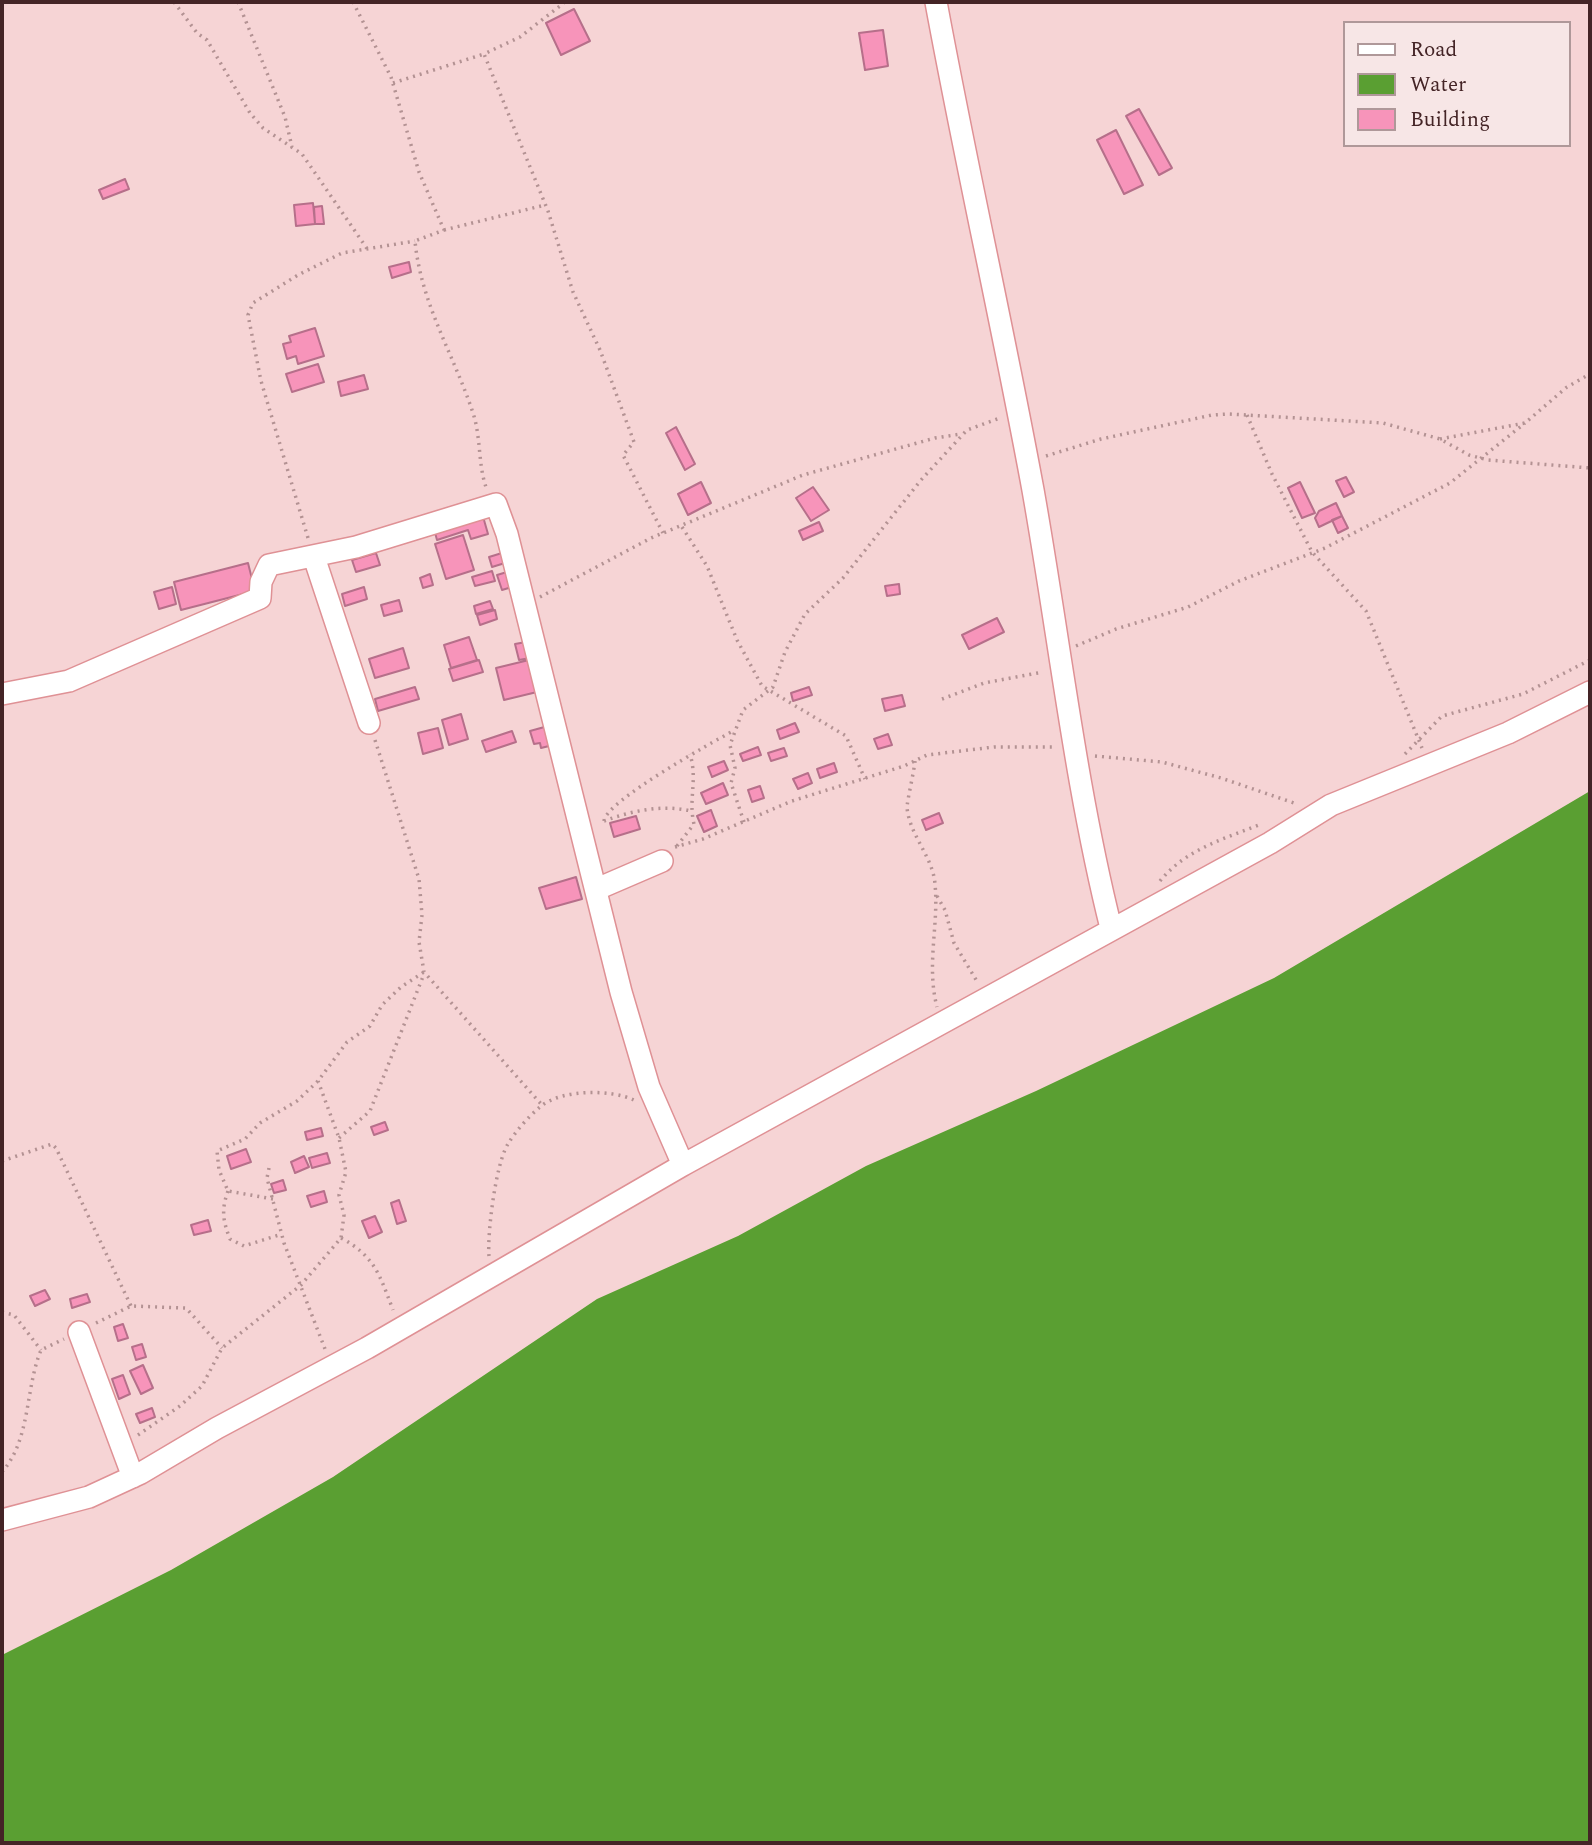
<!DOCTYPE html>
<html>
<head>
<meta charset="utf-8">
<style>
  body { margin:0 }
  #map { position:relative; width:1592px; height:1845px; overflow:hidden; background:#f6d4d5; font-family:Spectral,serif }
  canvas { display:block }
  .frame { position:absolute; inset:0; border:4px solid #442426; pointer-events:none }
  .legend { position:absolute; left:1343px; top:21px; width:228px; height:126px; box-sizing:border-box; background:#f7e6e6; border:2px solid #af9899; margin:0; padding:9px 12px; list-style:none; font-size:21px; color:#442426 }
  .legend li { display:flex; align-items:center; gap:14px; height:35px }
  .legend b { width:35px; border:2px solid #af9899 }
</style>
</head>
<body>
<div id="map">
<canvas width="1592" height="1845"></canvas>
<div class="frame"></div>
<ul class="legend">
<li><b style="height:9px;background:#fff"></b>Road</li>
<li><b style="height:19px;background:#5a9f32"></b>Water</li>
<li><b style="height:19px;background:#f794ba"></b>Building</li>
</ul>
</div>
<script>
const ctx = document.querySelector('canvas').getContext('2d');
ctx.lineJoin = 'round';
function fillPath(path, color) { ctx.fillStyle = color; ctx.fill(path, 'evenodd'); }
function strokePath(path, color, width, dash) { ctx.strokeStyle = color; ctx.lineWidth = width; ctx.lineCap = dash ? 'butt' : 'round'; ctx.setLineDash(dash || []); ctx.stroke(path); }
fillPath(new Path2D(`
  M1590,791V1843H2V1655L171,1570L333,1477L597,1299L738,1236L866,1166L1036,1091L1274,978Z`), '#5a9f32');
const building = new Path2D(`
  M574,9L590,41L561,55L546,23Z
  M883,30L888,66L865,70L859,33Z
  M1139,109L1172,168L1159,175L1126,116Z
  M1116,130L1143,185L1124,194L1097,140Z
  M125,179L129,189L103,199L99,190Z
  M313,203L315,224L296,226L294,205Z
  M322,206L324,224H315L314,207Z
  M409,262L411,272L392,278L389,267Z
  M315,328L324,356L298,364L296,356L287,359L283,344L291,342L289,336Z
  M318,364L324,382L292,392L286,374Z
  M364,375L368,389L341,396L338,382Z
  M676,427L695,464L685,470L666,433Z
  M1346,477L1354,492L1344,497L1336,481Z
  M701,482L711,503L688,515L678,494Z
  M1300,482L1315,513L1302,518L1288,488Z
  M813,487L829,510L811,521L796,498Z
  M1336,503L1342,516L1319,527L1315,518L1319,511Z
  M482,513L488,534L471,539L468,530L437,540L434,529Z
  M1342,516L1348,528L1338,533L1332,520Z
  M819,522L823,531L803,540L799,531Z
  M463,535L474,570L446,579L435,544Z
  M376,553L380,565L356,572L352,560Z
  M502,553L505,563L492,567L489,557Z
  M248,563L255,591L181,610L174,582Z
  M492,571L495,581L475,586L472,577Z
  M507,572L512,587L502,590L497,575Z
  M430,574L433,585L423,588L420,578Z
  M899,584L900,594L887,596L885,586Z
  M172,587L176,604L159,609L154,592Z
  M364,587L367,599L345,606L342,594Z
  M399,600L402,611L384,616L381,605Z
  M490,601L493,609L476,614L474,606Z
  M495,610L497,619L480,625L477,615Z
  M997,618L1004,632L969,649L962,635Z
  M469,637L477,660L451,668L444,645Z
  M526,642L530,658L519,660L515,644Z
  M403,648L409,668L375,678L369,659Z
  M479,660L483,672L453,681L449,669Z
  M529,660L537,692L504,700L496,668Z
  M415,687L419,699L378,711L375,699Z
  M809,687L812,695L793,701L791,693Z
  M902,695L905,706L885,711L882,699Z
  M461,714L468,739L449,745L442,720Z
  M795,723L799,732L780,739L777,730Z
  M548,726L553,745L541,748L540,743L534,744L530,731Z
  M438,728L443,748L423,754L418,733Z
  M512,731L516,742L486,752L482,741Z
  M888,734L892,745L878,749L874,739Z
  M758,747L761,755L743,761L740,754Z
  M784,748L787,756L771,761L768,753Z
  M724,761L728,770L712,777L708,767Z
  M834,763L837,772L820,778L817,769Z
  M808,773L812,783L798,789L793,779Z
  M723,783L728,795L706,804L701,793Z
  M760,786L764,798L752,802L748,790Z
  M711,810L717,826L704,832L697,816Z
  M939,813L943,823L926,830L922,820Z
  M636,816L640,829L614,837L610,823Z
  M576,877L582,899L546,909L539,888Z
  M385,1122L388,1130L374,1135L371,1127Z
  M321,1128L323,1136L307,1140L305,1132Z
  M246,1149L251,1162L231,1169L227,1156Z
  M327,1153L330,1163L312,1168L309,1158Z
  M304,1156L309,1167L295,1173L291,1162Z
  M283,1180L286,1190L274,1193L271,1184Z
  M324,1191L327,1202L311,1207L307,1196Z
  M399,1200L406,1221L397,1224L391,1203Z
  M375,1216L382,1232L369,1238L362,1221Z
  M208,1220L211,1231L194,1235L191,1225Z
  M45,1290L50,1299L35,1306L30,1296Z
  M87,1294L90,1302L72,1308L70,1299Z
  M123,1324L128,1338L118,1341L114,1327Z
  M142,1344L146,1357L136,1360L132,1347Z
  M143,1365L153,1388L141,1394L130,1371Z
  M123,1375L130,1394L119,1399L112,1379Z
  M152,1408L155,1417L140,1423L136,1414Z`);
fillPath(building, '#f794ba');
strokePath(building, '#b66f8a', 2);
const minor = new Path2D(`
  M936,2C966,165 1003,327 1033,490C1059,636 1075,784 1111,928
  M314,557L369,723
  M2,694L69,681L260,598L261,582L269,565L356,547L496,504L507,534L621,992L649,1087L683,1165
  M597,889L662,861
  M79,1332L133,1477
  M2,1520L89,1497L141,1473L217,1428L367,1348L683,1165L1270,843L1331,805L1508,733L1590,692`);
strokePath(minor, '#df9195', 24);
strokePath(new Path2D(`
  M174,2L197,33L207,40L250,113L263,128L302,154L368,250
  M238,2L285,117L292,147
  M353,2L391,77L419,172L444,230L415,241C421,304 454,355 473,413C481,437 478,464 486,487
  M565,2L520,37L484,54L548,211L573,292L600,350L634,442L623,455L663,533
  M393,83L484,54
  M444,230L545,205
  M1247,415L1272,474L1312,552L1366,611L1422,748
  M1440,439L1525,423L1567,387L1590,374
  M1046,456L1101,439L1212,415L1229,414L1383,423L1440,439L1469,455L1488,460L1590,468
  M682,527L707,566L737,640L762,686L846,736L865,779
  M308,538L261,381L248,315L253,303L298,275L342,253L415,241
  M540,597L651,538L803,475L935,438L961,434
  M1076,646L1116,629L1188,607L1239,581L1325,548L1450,483L1525,423
  M942,699L984,683L1043,672
  M375,740L419,879L422,915L419,942L424,972L542,1105
  M1405,754L1442,716L1523,694L1590,660
  M1095,756L1162,762L1221,778L1297,804
  M915,761C914,772 907,801 907,808C910,836 933,857 935,884C939,925 926,965 937,1007
  M604,821C606,801 711,743 733,731
  M604,821C631,811 663,804 691,811
  M744,822L731,783L735,768L730,745L743,710L773,687L785,652L805,614L843,578L921,480L967,430L1000,418
  M677,846L694,824C688,799 698,781 690,754
  M675,847L703,839L792,801L904,766L927,755L994,747H1056
  M1160,881C1186,849 1224,839 1261,824
  M937,896L945,910L954,943L978,983
  M339,1138L370,1111L424,974
  M2,1161L52,1144L56,1148L131,1306
  M269,1168L267,1178L284,1243L325,1349
  M228,1191C221,1210 223,1221 230,1239L244,1246L282,1234
  M273,1199L228,1191L219,1170L217,1151L245,1139L260,1123L297,1101L318,1081L347,1042L370,1026L382,1005L401,987L424,972
  M341,1238C375,1256 380,1276 393,1310
  M489,1256C487,1234 496,1162 508,1144C515,1132 529,1116 540,1107C561,1089 610,1089 634,1100
  M2,1312L14,1315L41,1350
  M96,1323L131,1306L186,1308L222,1348
  M138,1435L180,1406L202,1386L222,1348L301,1285L341,1238L344,1215L339,1195L346,1172L339,1138L318,1081
  M2,1472C31,1439 25,1389 41,1350L64,1339`), '#b39293', 3.5, [2, 5]);
strokePath(minor, '#fff', 21);
</script>
</body>
</html>
